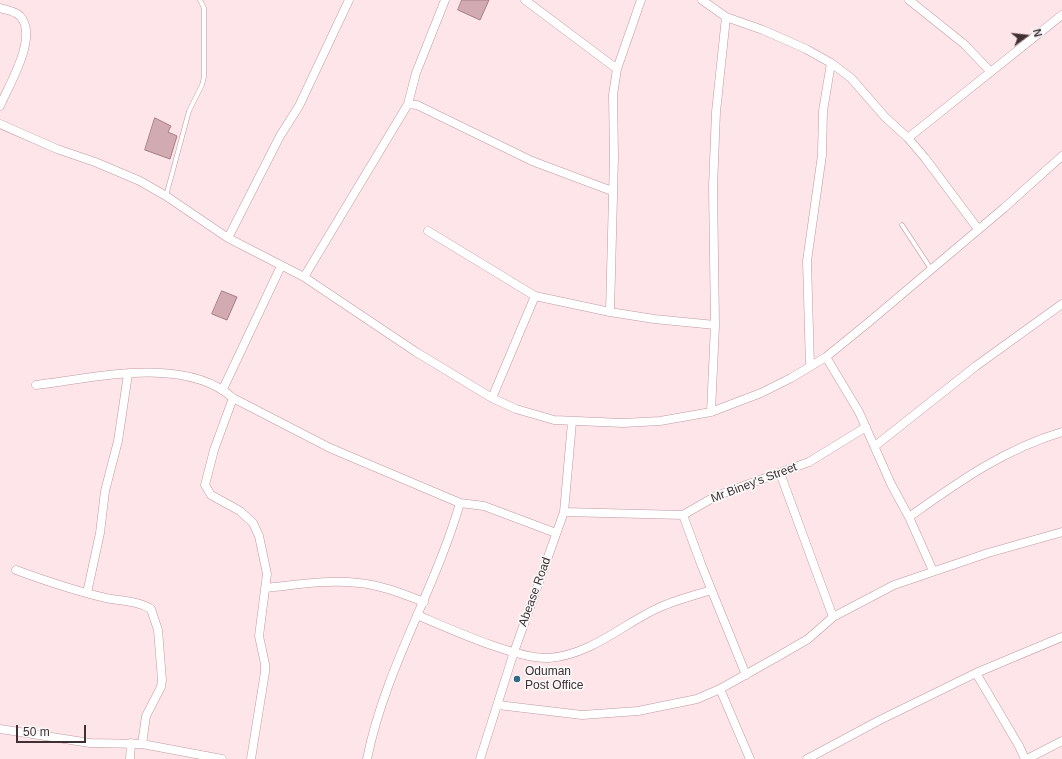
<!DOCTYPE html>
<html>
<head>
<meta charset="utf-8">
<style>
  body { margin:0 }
  #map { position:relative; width:1062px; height:759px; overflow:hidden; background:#fee5e9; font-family:Arial,sans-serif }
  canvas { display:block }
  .north { position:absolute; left:1006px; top:16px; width:40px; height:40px; -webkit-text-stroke:3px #f9f9f9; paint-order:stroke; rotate:75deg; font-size:11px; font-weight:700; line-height:16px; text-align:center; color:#403033 }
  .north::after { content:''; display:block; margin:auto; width:14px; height:18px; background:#403033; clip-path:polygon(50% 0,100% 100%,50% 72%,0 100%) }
  .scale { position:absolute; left:16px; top:725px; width:70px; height:18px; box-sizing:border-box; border:2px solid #403033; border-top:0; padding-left:5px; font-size:12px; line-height:14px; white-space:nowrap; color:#403033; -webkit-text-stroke:3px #f9f9f9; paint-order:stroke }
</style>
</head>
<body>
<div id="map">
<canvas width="1062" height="759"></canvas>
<div class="north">N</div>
<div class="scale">50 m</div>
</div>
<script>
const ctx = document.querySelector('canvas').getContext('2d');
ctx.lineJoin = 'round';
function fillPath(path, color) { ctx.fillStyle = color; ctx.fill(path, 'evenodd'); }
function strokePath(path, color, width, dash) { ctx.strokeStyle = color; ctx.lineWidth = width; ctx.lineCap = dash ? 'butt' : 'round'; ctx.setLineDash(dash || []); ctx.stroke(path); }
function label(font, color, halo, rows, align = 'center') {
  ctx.font = font + ' Arial,sans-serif'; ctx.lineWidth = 3.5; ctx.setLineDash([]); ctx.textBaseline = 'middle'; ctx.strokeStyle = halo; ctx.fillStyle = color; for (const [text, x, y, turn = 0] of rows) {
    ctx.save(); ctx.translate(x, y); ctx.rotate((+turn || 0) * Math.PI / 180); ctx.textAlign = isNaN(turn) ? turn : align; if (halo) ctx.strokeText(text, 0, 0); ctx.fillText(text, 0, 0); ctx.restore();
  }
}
const building = new Path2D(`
  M462,0H489L480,20L458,10Z
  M155,118L171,126L168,132L177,136L170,159L145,150Z
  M222,291L237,297L227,320L212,314Z`);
fillPath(building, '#d2aab2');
strokePath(building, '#a37d85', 1);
const service = new Path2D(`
  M166,196L189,111L202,85L204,77V8L200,0
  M902,225L931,269`);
const minor = new Path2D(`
  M445,0L416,73L408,104L417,105L532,161L612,191
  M525,0L617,69
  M702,0L726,17L763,30L806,49L831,63L851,78L885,117L908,138L925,158L978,229
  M909,0L964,44L990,71
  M0,8C6,10 15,11 20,16C39,36 9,85 0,106
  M0,124L57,149L95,162L140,181L166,196L228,238L304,277L416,352L492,398L516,409L554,420L623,423L660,421L711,412L761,393L791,378L826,357L869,322L1004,208L1062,156
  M908,138L1062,15
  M428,231L535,296L610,312L654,319L715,325
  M228,238L280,136L299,106L349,0
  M304,277L408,104
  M610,312L614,157L613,95L617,69L641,0
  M826,357L859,412L891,484L909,517L933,571
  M810,366L807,261L822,155L823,111L831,63
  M36,385C95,378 185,355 233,398L330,448L460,503L484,506L556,533
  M223,389L281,266
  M233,398L214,450L205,485L211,495L240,511L253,523L259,536L267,574L259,636L265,664V672L251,759
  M492,398L535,296
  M711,412L715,325L713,187L716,112L726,17
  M875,446L976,366L1062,304
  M780,473L833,617
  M564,512L683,515L716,496L809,462L866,427
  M683,515L701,564L746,675
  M909,517C957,483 1004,449 1062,432
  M16,570C46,581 75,591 106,598C121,601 138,601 151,609L158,630L162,680L161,687L146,716L142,744
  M266,588C296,585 329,579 359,583C381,585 403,594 424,602
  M87,593L100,533L105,491L118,441L128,374
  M417,615C448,628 518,660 549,658C590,655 622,625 656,609C674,600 693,596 711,590
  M976,673L1019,746L1025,759
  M720,689L750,759
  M498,705L582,715L638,711L697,699L720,689L777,657L808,639L833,617L894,585L988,553L1062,532
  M0,729L90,743L142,744L222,759
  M130,759L131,743
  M367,759C385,669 435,590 460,503
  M480,759L514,652L564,512L572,422
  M807,759L880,720L976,673L1062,637
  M1027,759L1062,741`);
strokePath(service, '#c099a0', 5);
strokePath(minor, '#c099a0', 9);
strokePath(service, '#fff', 4);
strokePath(minor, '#fff', 8);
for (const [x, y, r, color] of [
  [517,679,4,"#326984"]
]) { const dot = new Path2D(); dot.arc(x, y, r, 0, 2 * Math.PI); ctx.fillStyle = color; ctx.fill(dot); strokePath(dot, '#f9f9f9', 1.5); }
label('12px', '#403033', '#f9f9f9', [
  ["Mr Biney’s Street",754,483,-21],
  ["Abease Road",535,592,-70]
]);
label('12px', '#403033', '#f9f9f9', [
  ["Oduman",525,672],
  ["Post Office",525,686]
], 'left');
</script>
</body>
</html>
